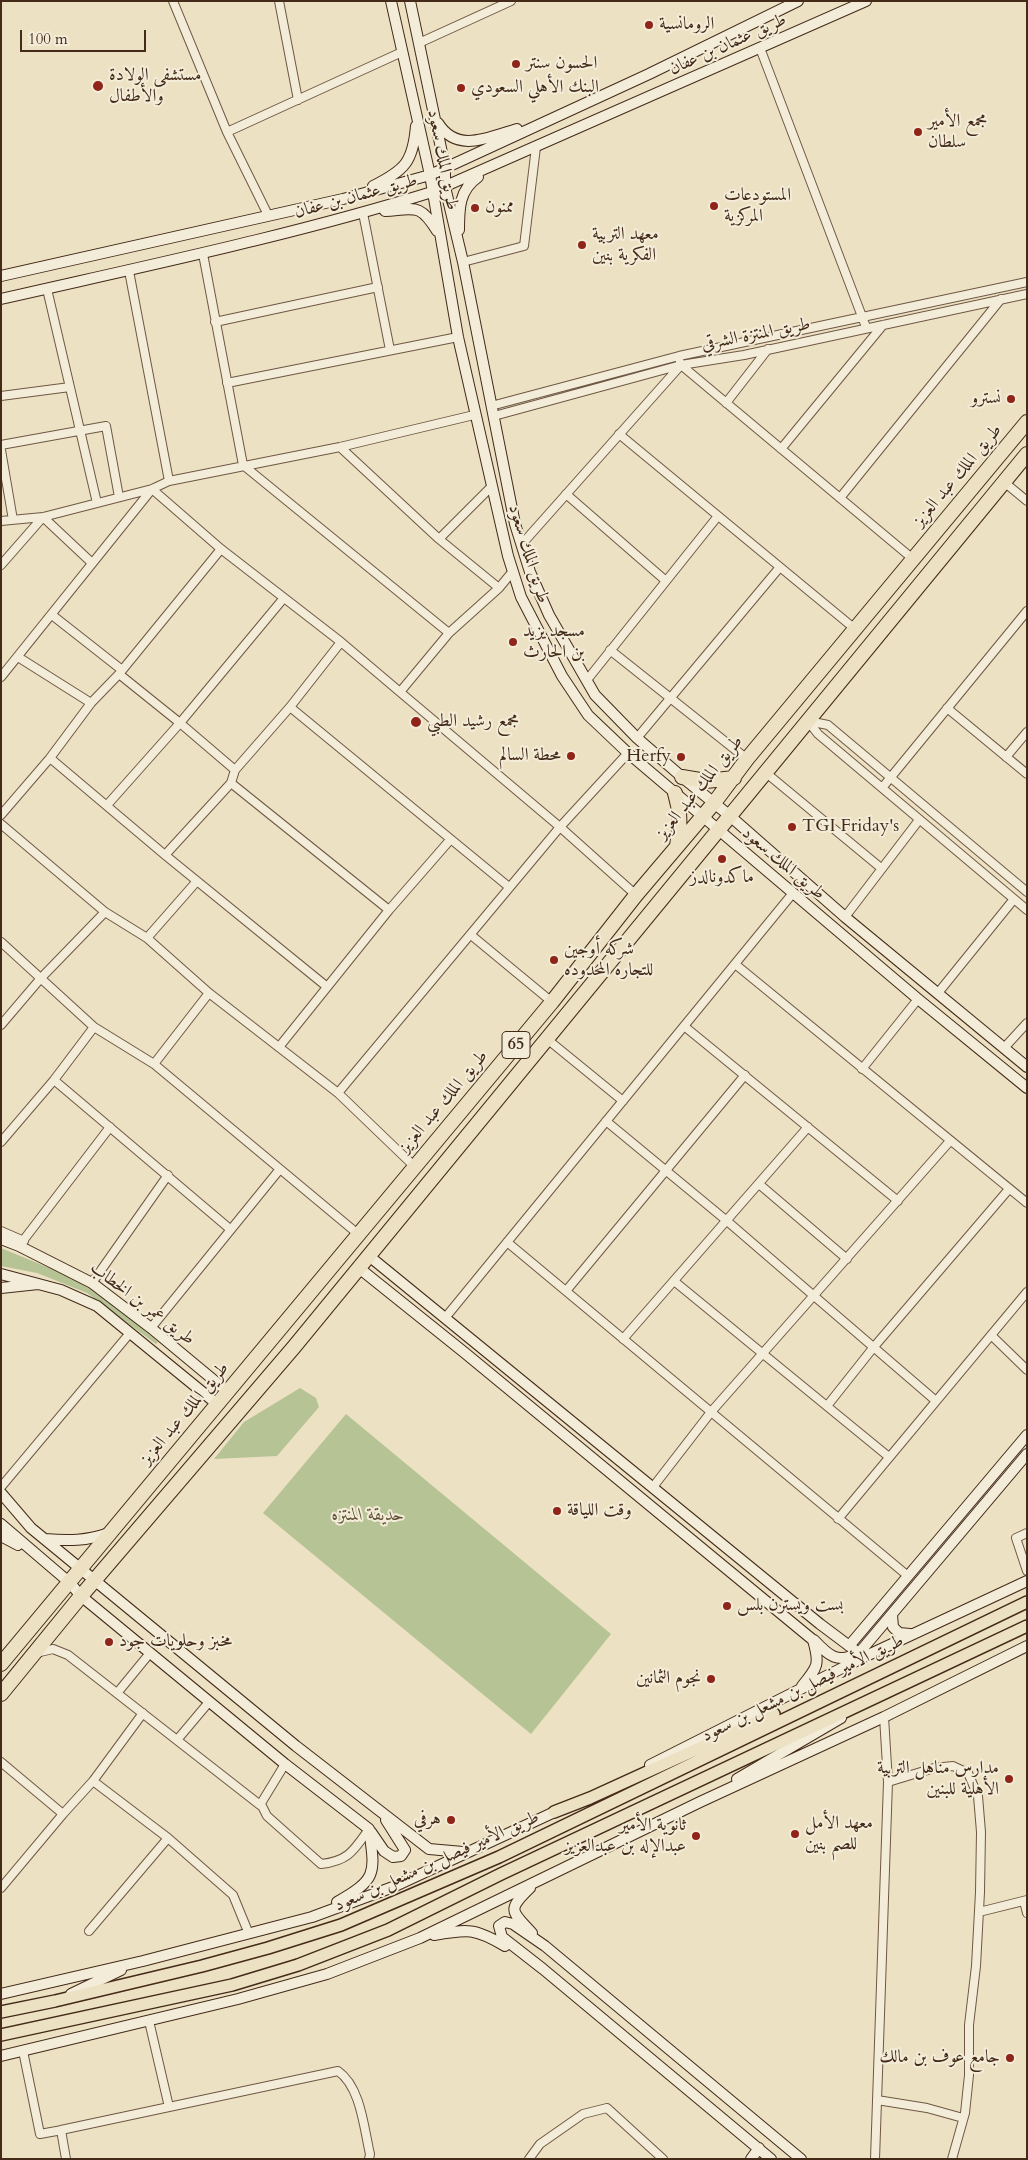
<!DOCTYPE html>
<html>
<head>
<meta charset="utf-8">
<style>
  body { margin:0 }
  #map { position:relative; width:1028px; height:2160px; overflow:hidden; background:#ede1c3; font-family:Cardo,serif }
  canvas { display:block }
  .frame { position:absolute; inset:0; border:2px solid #432a19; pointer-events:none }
  .scale { position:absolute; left:20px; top:30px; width:126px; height:22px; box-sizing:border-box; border:2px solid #432a19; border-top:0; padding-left:6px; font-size:15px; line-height:18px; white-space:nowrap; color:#432a19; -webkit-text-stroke:4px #f3ecd8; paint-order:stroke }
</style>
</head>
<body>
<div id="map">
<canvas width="1028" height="2160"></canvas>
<div class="frame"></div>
<div class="scale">100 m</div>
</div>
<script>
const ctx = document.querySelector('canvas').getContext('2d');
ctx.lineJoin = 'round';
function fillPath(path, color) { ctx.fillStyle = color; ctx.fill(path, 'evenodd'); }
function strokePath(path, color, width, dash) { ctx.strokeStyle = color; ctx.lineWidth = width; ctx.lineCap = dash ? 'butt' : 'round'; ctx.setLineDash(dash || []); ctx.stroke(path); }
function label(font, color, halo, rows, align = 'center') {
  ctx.font = font + ' Cardo,Amiri,serif'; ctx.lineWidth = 4; ctx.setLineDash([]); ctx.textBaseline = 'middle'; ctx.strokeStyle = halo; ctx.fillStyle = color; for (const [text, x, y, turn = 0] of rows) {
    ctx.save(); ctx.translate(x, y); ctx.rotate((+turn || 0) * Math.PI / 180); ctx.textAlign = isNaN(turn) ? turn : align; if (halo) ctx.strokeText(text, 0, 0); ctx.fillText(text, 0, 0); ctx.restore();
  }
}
fillPath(new Path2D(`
  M1,1248L76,1279L128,1316L158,1342L156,1344L87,1293L37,1273L1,1266Z
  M300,1388L316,1398L319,1407L277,1456L214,1459L244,1422Z
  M346,1414L611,1634L531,1734L263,1513Z`), '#b6c395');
const street = new Path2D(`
  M173,1L227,132L268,215
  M279,1L298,100
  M419,43L511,1
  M760,48L866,327
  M227,132L402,52
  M363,213L390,350
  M203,254L243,465L449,633
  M463,262L524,246L536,147
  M129,271L169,481
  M47,289L97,503
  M215,322L378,287
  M680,362L681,365L913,559
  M227,383L458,337
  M1,396L70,387
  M726,403L768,349
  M491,406L679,356L1027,282
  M494,416L681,365L744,355L1027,294
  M619,434L855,629
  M1,445L106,426L119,497
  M340,447L439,539L499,588
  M781,449L883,325
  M1,450L13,520
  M1004,482L1027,501
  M566,494L666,581
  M840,498L1001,299
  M1,521L43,517L152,489L169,481L340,447L474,415
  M439,539L491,487
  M522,544L681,365
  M1,565L43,517L92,563
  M52,615L122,670
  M610,650L747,759
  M18,657L91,703
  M119,674L180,723L235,770
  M1,677L152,489L221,549L341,642L400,692L560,827L636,895
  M587,680L718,516
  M400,692L449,633L499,588L513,571
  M290,707L509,887
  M947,708L1027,774
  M808,721L818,734L1027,910
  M808,721L828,725L1027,892
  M637,738L780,567
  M1006,757L1027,732
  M50,758L165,855L326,986
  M765,772L881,868
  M231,783L389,910
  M882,788L1027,611
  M108,804L180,723L283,599
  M1,815L50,758L91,703L119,674L221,549
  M1,824L105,912L147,938L209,993L338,1093L415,1167
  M165,855L231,783L235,770L290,707L341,642
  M845,917L919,820
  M471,935L552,1002
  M147,938L197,881
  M1,942L94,1027L154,1064L280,1169L151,1328
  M735,964L1027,1203
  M938,993L1014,899
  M1,1025L41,978L105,912
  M684,1026L898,1201
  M547,1039L623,1101
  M279,1047L389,910L450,840
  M1004,1048L1027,1023
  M154,1064L209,993
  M862,1069L918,999
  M54,1080L230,1229
  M338,1093L560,827L628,753
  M606,1121L727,1221L936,1401
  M1,1142L54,1080L94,1027
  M280,1169L358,1234
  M759,1184L847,1259
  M1,1231L24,1241
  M507,1242L908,1576
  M19,1246L110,1127
  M674,1281L889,1457
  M92,1283L168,1175
  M566,1291L745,1075
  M445,1318L793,893
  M991,1335L1027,1370
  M623,1339L808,1127
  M827,1406L873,1348L1009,1189
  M1,1487L130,1333
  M653,1487L711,1412L950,1141
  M838,1519L1027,1292
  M1027,1533L1016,1538L1027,1571
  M36,1653L53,1649L68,1655L260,1805L285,1764
  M118,1692L150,1653
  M177,1740L209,1702
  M1,1762L63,1814L93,1781L168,1838L233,1895L249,1934
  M93,1781L143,1713
  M888,1782L934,1768L953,1766L968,1773L978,1796L981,1832L980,1892L976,1966L969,2025V2075L965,2113L952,2159
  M261,1804L267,1816L321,1864C349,1861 354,1850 369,1829
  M1,1888L63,1814
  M1024,1901L1027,1913
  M979,1912L1027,1900
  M89,1931L168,1838
  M149,2021L169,2107
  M23,2051L40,2134L62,2130
  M877,2100L927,2108L963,2118
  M66,2159L61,2130L338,2071C361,2087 364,2129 370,2154L369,2159
  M529,2159L540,2144L583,2114L607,2108L663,2159
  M875,2159L888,1782L884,1717`);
const secondary = new Path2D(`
  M391,1L430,175L458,337L508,556L521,597L562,676L588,715L628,753L918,999L1027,1088
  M410,1L445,167V187L463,262L515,524L530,572L549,615L595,695L637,738L682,777L730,816L845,917L1027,1067
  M438,123C457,154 489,137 517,129
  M373,186C405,170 413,162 416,126
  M385,211C415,209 420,203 437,231
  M459,230C459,209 459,190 478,177
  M1,276L343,199L430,175L649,74L798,1
  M1,299C145,266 290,236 432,192L866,1
  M1,1239L19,1246L92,1283L151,1328L228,1392
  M369,1256L820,1624L864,1657
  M359,1268L465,1353L813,1640C820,1664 818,1667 802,1686
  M1,1274L61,1290L97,1306L217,1404
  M1,1288L38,1284
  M1,1493L31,1528L296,1746L429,1849L463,1852
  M1,1524L70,1583L81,1596L285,1764L369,1829C375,1873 378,1879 337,1902
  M1,1536L18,1545
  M45,1539C68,1541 87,1541 109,1533
  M892,1615L893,1627L899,1633L910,1634
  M814,1640C829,1656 837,1664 859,1653L1027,1454
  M849,1646L1027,1435
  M650,1765L864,1657L1027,1581
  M737,1779L841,1718
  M371,1832L384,1851L393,1857L401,1856L405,1850L386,1820
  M530,1888C506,1911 512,1911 532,1933
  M434,1935C468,1929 475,1928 505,1946
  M1,1994L143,1961L312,1917L393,1887L561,1809
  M71,1994L121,1970
  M1,2056L238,1999L327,1974L420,1938L700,1802L884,1717L1027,1646
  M751,2159L759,2148
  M771,2159L543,1969L502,1937L499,1926L505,1922L513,1924L545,1946L801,2159`);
const primary = new Path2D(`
  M554,1812L590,1798L774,1714
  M1,2012L55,2001L202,1966L268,1948L341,1925L499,1857L1027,1602
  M1,2035L232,1985L298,1965L388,1930L501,1874L1027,1626`);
const highway = new Path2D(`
  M682,777L706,781L734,778
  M675,793C681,812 680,827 677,846
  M1,1664L552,1002L636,895L714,803L747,759L1027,422
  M1,1694L81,1596L294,1347L1027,454`);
strokePath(street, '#6e5844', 10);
strokePath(secondary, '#432a19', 12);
strokePath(primary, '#432a19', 14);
strokePath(highway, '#432a19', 16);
strokePath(street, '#f3ecd8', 8);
strokePath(secondary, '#f3ecd8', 10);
strokePath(primary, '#ede1c3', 11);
strokePath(highway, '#ede1c3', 14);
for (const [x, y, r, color] of [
  [649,25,5,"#8f2418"],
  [516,64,5,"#8f2418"],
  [98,86,6,"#8f2418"],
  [461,88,5,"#8f2418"],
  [918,132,5,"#8f2418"],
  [714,206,5,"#8f2418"],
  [475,208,5,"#8f2418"],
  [582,245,5,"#8f2418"],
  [1011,399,5,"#8f2418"],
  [513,642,5,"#8f2418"],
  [416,722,6,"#8f2418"],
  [571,756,5,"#8f2418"],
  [681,757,5,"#8f2418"],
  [792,827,5,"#8f2418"],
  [722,859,5,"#8f2418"],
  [554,960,5,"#8f2418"],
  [557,1511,5,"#8f2418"],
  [727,1606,5,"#8f2418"],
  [109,1642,5,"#8f2418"],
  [711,1679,5,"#8f2418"],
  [1009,1779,5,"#8f2418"],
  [451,1820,5,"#8f2418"],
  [795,1834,5,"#8f2418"],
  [696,1836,5,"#8f2418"],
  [1010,2058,5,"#8f2418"]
]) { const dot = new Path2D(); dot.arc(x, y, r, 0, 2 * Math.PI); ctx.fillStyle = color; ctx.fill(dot); strokePath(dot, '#f3ecd8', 2); }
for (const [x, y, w] of [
  [516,1045,28]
]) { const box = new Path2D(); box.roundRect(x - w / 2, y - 13.5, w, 27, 4); ctx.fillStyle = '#f3ecd8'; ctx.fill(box); strokePath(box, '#432a19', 1); }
label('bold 16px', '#432a19', null, [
  ["65",516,1045]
]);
label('18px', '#432a19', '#f3ecd8', [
  ["الرومانسية",659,25],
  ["الحسون سنتر",526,64],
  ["مستشفى الولادة",109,76],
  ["والأطفال",109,97],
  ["البنك الأهلي السعودي",471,88],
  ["مجمع الأمير",928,122],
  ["سلطان",928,143],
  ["المستودعات",724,196],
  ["المركزية",724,217],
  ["ممنون",485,208],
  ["معهد التربية",592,235],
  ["الفكرية بنين",592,256],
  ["نسترو",1001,399,"right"],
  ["مسجد يزيد",523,632],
  ["بن الحارث",523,653],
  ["مجمع رشيد الطبي",427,722],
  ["محطة السالم",561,756,"right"],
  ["Herfy",671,757,"right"],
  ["TGI Friday's",802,827],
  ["ماكدونالدز",722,878,"center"],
  ["شركه أوجين",564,950],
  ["للتجاره المحدوده",564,971],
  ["وقت اللياقة",567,1511],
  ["بست ويسترن بلس",737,1606],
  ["مخبز وحلويات جود",119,1642],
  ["نجوم الثمانين",701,1679,"right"],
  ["مدارس مناهل التربية",999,1769,"right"],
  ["الأهلية للبنين",999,1790,"right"],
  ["هرفي",441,1820,"right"],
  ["معهد الأمل",805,1824],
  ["للصم بنين",805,1845],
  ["ثانوية الأمير",686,1826,"right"],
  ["عبدالإله بن عبدالعزيز",686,1847,"right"],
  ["جامع عوف بن مالك",1000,2058,"right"]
], 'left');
label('18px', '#432a19', '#f3ecd8', [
  ["طريق عثمان بن عفان",728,45,-24],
  ["طريق الملك سعود",442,160,79],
  ["طريق عثمان بن عفان",356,197,-15],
  ["طريق المنتزة الشرقي",756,335,-11],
  ["طريق الملك عبد العزيز",958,476,-50],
  ["طريق الملك سعود",528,554,73],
  ["طريق الملك عبد العزيز",700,788,-51],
  ["طريق الملك سعود",783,864,40],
  ["طريق الملك عبد العزيز",444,1102,-50],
  ["طريق عمر بن الخطاب",142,1304,37],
  ["طريق الملك عبد العزيز",185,1414,-50],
  ["طريق الأمير فيصل بن مشعل بن سعود",803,1689,-26],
  ["طريق الأمير فيصل بن مشعل بن سعود",437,1862,-24]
]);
label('italic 18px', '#605038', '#f3ecd8', [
  ["حديقة المنتزه",368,1516]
]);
</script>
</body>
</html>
